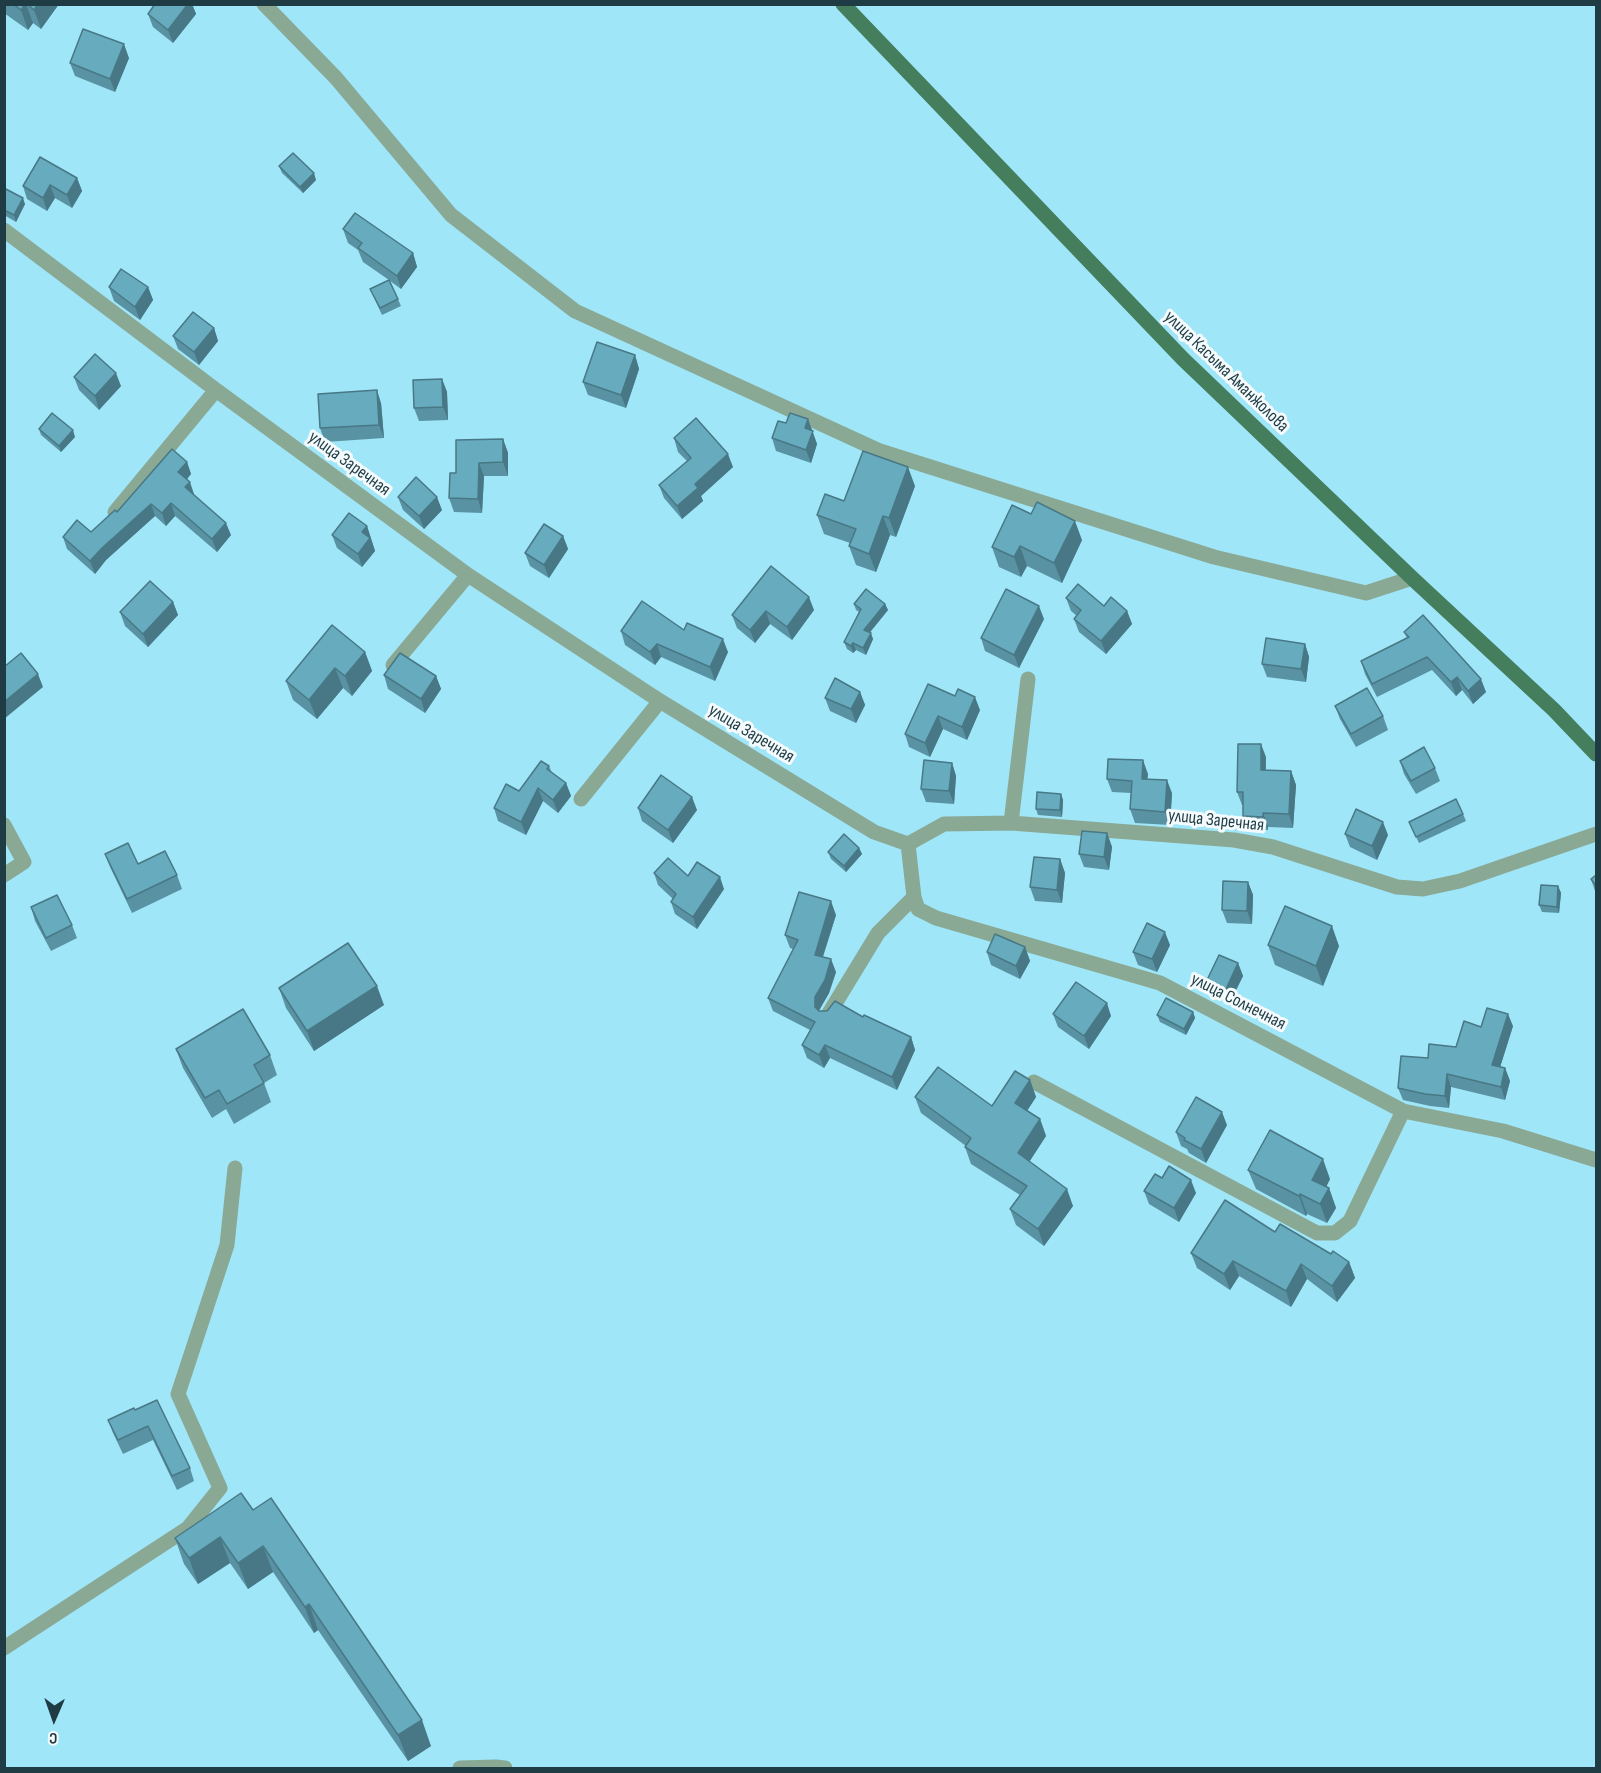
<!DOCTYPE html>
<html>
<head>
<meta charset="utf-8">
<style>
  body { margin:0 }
  #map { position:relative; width:1601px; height:1773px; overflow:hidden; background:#a0e6f9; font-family:"Sofia Sans Condensed",sans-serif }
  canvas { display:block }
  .frame { position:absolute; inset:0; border:6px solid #1f3c44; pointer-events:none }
  .north { position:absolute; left:24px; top:1689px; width:60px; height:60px; -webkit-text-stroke:4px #f5fbfd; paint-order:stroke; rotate:182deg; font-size:16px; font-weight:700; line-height:24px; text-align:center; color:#1f3c44 }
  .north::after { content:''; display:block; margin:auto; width:21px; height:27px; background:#1f3c44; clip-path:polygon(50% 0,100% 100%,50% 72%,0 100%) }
</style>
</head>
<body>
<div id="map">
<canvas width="1601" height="1773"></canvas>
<div class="frame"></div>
<div class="north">С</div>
</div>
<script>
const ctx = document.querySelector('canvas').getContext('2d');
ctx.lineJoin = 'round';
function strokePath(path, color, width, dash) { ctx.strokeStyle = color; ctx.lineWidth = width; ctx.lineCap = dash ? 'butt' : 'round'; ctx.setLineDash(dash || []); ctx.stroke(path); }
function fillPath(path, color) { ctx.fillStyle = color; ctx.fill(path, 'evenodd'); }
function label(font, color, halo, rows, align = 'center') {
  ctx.font = font + ' "Sofia Sans Condensed",sans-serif'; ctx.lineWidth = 6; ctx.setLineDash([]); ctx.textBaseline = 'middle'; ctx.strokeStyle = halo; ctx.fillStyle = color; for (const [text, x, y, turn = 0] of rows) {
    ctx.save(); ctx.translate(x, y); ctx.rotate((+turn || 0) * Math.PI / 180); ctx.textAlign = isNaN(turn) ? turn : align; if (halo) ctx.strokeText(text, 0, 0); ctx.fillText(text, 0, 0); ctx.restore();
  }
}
strokePath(new Path2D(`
  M264,4L336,78L451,215L575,311L880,451L1214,557L1366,593L1412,578
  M4,230L216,390L468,575L660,701L874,832L908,844L944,824L1011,823L1234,840L1273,847L1397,887L1423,889L1460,881L1596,834
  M115,512L216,390
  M393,665L468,575
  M581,799L660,701
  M1011,823L1028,679
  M4,825L24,862L4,875
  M908,844L914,897L918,909L936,918L1160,983L1403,1111L1503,1131L1596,1160
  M828,1015L878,933L914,897
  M1034,1082L1317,1233H1335L1350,1221L1403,1111
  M4,1648L188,1528L220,1488L178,1394L227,1245L235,1168
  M460,1768L496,1767L505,1768`), '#8aa995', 15);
strokePath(new Path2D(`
  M843,4L1183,359L1412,578L1554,710L1596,754`), '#447e5d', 15);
fillPath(new Path2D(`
  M4,4H59L41,29L33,23L28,30L4,13Z
  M155,4H192L196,14L173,43L153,27L148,14Z
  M129,58L115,92L75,76L70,63Z
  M279,166L316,180L303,193L282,173Z
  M77,178L82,191L72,208L55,198L47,211L27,199L23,186Z
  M4,188L25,204L16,222L4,215Z
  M343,229L413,253L417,267L401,289L390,281L401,306L382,315L370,289L389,280L363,262L358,250L348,243Z
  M109,287H148L153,300L140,320L114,301Z
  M214,328L218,341L199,365L178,349L173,336Z
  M635,355L639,369L626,408L588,395L583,382Z
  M74,377L121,386L99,410L79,390Z
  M442,379L447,392L448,420L419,421L414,408Z
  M381,403L384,438L325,442L320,428Z
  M808,419L817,444L811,463L776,451L772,438L786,423Z
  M39,429L75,437L61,452L41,435Z
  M674,438L733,467L701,496L703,501L682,519L664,498L659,485L687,461L678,452Z
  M503,439L508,453V476H484L482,513L454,512L449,498L456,473Z
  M187,462L191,474L187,479L194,495L231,535L217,552L175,516L166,526L155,516L106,560L95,574L67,549L63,537L91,532L117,512Z
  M915,486L896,537L890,535L876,572L856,565L849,546L850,543L824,534L817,515L844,501Z
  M398,497L442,510L424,529L403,510Z
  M367,526L375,551L362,567L337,548L332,535Z
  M563,536L568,549L549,578L530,566L525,553Z
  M1082,540L1062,583L1027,566L1021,577L999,567L992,547Z
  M771,566L814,610L792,640L770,624L755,643L737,628L732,615Z
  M1066,598L1127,611L1132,624L1106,654L1079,632L1074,619L1077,616L1071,611Z
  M173,602L178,615L148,647L125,626L120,612Z
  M854,604H885L888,610L870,632L873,639L866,655L856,650L853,653L847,649L844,642L859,612L856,610Z
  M1044,619L1019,668L985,651L981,638Z
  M621,631L728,652L715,681L661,657L655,665L625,645Z
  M1404,632L1486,692L1473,704L1462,690L1456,696L1432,670L1377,697L1365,674L1361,661L1407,638Z
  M1305,644L1309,657L1306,682L1267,677L1262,664Z
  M365,652L372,671L352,696L343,688L317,719L293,700L286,681Z
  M384,675L436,676L441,689L425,713L388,689Z
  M928,684L980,710L967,740L943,729L930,757L909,747L905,734Z
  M860,692L865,705L856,723L830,711L825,698Z
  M1335,706L1383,716L1388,730L1356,747L1340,719Z
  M1266,757V770L1291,771L1296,785L1293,828L1268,827V830L1248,829L1243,816V805H1242L1237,792Z
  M1400,761L1435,768L1440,781L1416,794L1404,774Z
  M952,763L956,776L954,804L926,802L921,789Z
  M549,766L552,773L566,783L571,796L558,813L543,801L526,835L498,821L494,808L519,791Z
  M1148,774L1147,779L1172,793L1170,825L1135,823L1130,809L1131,793L1112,792L1107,779Z
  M1061,794L1063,800L1062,817L1038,815L1036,809Z
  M638,808L697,810L673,843L642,821Z
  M1463,814L1466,821L1419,843L1409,822Z
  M1107,833L1112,847L1109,870L1084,867L1079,854Z
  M1345,834L1388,835L1377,860L1350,847Z
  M859,848L862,854L846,872L831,859L828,852Z
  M105,854L177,875L182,889L132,913L110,867Z
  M1060,859L1065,873L1062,903L1035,901L1030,887Z
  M654,873L688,876L724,889L697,929L675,914L671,902L673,899L658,885Z
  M1596,875V894L1591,879Z
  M1248,882L1253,895L1252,924L1227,923L1222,910Z
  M1558,886L1561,893L1559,913L1542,912L1539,905Z
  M31,907L72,925L77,938L51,951L35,921Z
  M836,915L823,957L836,972L829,993L819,1011L863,1017L911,1037L915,1050L897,1090L830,1058L824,1068L807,1058L802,1045L810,1030L773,1011L768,998L793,949L790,948L785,935Z
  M1170,945L1157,972L1138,965L1133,952Z
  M1268,945L1339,946L1323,986L1275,965Z
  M1025,947L1030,961L1020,979L991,965L987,952Z
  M1238,963L1243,976L1230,1002L1212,993L1207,980Z
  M279,988L384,1005L314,1051L286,1008Z
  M1193,1012L1195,1018L1186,1035L1160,1022L1157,1015Z
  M1053,1014L1111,1016L1089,1049L1058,1027Z
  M1513,1026L1500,1067L1505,1068L1510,1081L1505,1100L1451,1087L1449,1108L1430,1106L1403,1100L1398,1088L1428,1058L1456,1047L1481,1027Z
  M176,1049L270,1055L277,1075L264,1083L271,1102L234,1124L226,1109L212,1118L183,1068Z
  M1030,1080L1036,1097L1027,1111L1040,1119L1046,1136L1029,1162L1073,1206L1044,1246L1016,1225L1010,1209L1020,1195L971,1164L965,1147L966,1146L921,1113L915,1097L992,1106Z
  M1227,1125L1206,1163L1189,1153L1187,1149L1181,1146L1176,1132Z
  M1248,1170L1330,1179L1326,1187L1329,1188L1336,1208L1327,1223L1307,1214L1306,1216L1256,1189Z
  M1162,1178L1196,1193L1179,1222L1149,1204L1144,1191Z
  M1275,1232L1331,1254L1349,1262L1355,1278L1337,1302L1307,1279L1291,1307L1239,1276L1230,1290L1197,1268L1191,1253Z
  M135,1410L190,1468L194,1481L177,1490L153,1440L123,1454L113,1433L108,1420Z
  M253,1510L431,1746L408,1761L318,1630L314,1633L273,1572L248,1589L230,1563L198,1584L184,1564L175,1538Z`), '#5993a3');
fillPath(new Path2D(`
  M25,4H26L33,23L28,30L21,10Z
  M38,4H59L41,29L34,10Z
  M188,4H192L196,14L173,43L168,30Z
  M124,44L129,58L115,92L110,79Z
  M314,173L316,180L303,193L300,187Z
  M77,178L82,191L72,208L67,195Z
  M50,185L55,198L47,211L43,198Z
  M23,198L25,204L16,222L14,215Z
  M413,253L417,267L401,289L397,276Z
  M148,287L153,300L140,320L135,307Z
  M214,328L218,341L199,365L194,352Z
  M635,355L639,369L626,408L621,395Z
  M116,373L121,386L99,410L95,396Z
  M442,379L447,392L448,420L443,407Z
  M377,390L381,403L384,438L379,425Z
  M808,419L817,444L811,463L806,450L805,428Z
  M73,430L75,437L61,452L59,446Z
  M503,439L508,453V476L503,462Z
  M728,454L733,467L701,496L703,501L682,519L677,506L695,484Z
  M187,462L191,474L183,484L178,472Z
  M479,463L484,476L482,513L478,499Z
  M908,467L915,486L896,537L889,518Z
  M190,482L194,494L190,499L185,487Z
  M437,497L442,510L424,529L419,516Z
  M171,503L175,516L166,526L162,513Z
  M151,504L155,516L106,560L95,574L90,561L102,548Z
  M883,516L890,535L876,572L869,554Z
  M1075,521L1082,540L1062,583L1054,563Z
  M226,523L231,535L217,552L212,539Z
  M367,526L375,551L362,567L358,554L362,532Z
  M563,536L568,549L549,578L544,565Z
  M1020,546L1027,566L1021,577L1014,557Z
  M809,597L814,610L792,640L787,627Z
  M173,602L178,615L148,647L143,634Z
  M885,604L888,610L867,636L864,630Z
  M1039,606L1044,619L1019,668L1014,655Z
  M766,611L770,624L755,643L750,630Z
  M1127,611L1132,624L1106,654L1101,641Z
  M871,633L873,639L866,655L863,648Z
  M723,639L728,652L715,681L710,667Z
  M853,643L856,650L853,653L851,646Z
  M657,644L661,657L655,665L650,652Z
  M1305,644L1309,657L1306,682L1301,669Z
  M365,652L372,671L352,696L345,676Z
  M335,668L343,688L317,719L309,700Z
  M38,674L43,687L4,719V702Z
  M436,676L441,689L425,713L421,699Z
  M1457,677L1462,690L1456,696L1451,682Z
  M1481,679L1486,692L1473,704L1468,691Z
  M860,692L865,705L856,723L851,709Z
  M975,697L980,710L967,740L962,727Z
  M938,716L943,729L930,757L925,743Z
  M1261,744L1266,757L1265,783L1261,770Z
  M1143,760L1148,774L1146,792L1142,779Z
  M952,763L956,776L954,804L949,791Z
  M1291,771L1296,785L1293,828L1289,814Z
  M1167,780L1172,793L1170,825L1165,812Z
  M566,783L571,796L558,813L553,800Z
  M538,788L543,801L526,835L521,822Z
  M1061,794L1063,800L1062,817L1060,810Z
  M692,797L697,810L673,843L668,830Z
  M1263,813L1268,827V830L1263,817Z
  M1383,822L1388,835L1377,860L1372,846Z
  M1107,833L1112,847L1109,870L1104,857Z
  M859,848L862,854L846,872L844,866Z
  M1060,859L1065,873L1062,903L1057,890Z
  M720,877L724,889L697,929L693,917Z
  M1248,882L1253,895L1252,924L1247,911Z
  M1558,886L1561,893L1559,913L1557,907Z
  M831,901L836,915L819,968L815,955Z
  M1332,926L1339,946L1323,986L1316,966Z
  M1165,932L1170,945L1157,972L1152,959Z
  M1025,947L1030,961L1020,979L1016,966Z
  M831,959L836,972L829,993L819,1010L820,1020L815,1007V997Z
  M1238,963L1243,976L1230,1002L1226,989Z
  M377,986L384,1005L314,1051L307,1031Z
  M1107,1003L1111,1016L1089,1049L1084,1036Z
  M1193,1012L1195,1018L1186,1035L1184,1029Z
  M1508,1014L1513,1026L1497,1077L1492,1065Z
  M911,1037L915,1050L897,1090L892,1077Z
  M825,1045L830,1058L824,1068L819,1055Z
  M1505,1068L1510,1081L1505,1100L1501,1087Z
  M1447,1074L1451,1087L1449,1108L1445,1096Z
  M1030,1080L1036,1097L1021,1120L1015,1103Z
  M1222,1112L1227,1125L1206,1163L1201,1149Z
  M1040,1119L1046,1136L1024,1170L1018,1153Z
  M1323,1159L1330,1179L1320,1199L1312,1180Z
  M1191,1180L1196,1193L1179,1222L1174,1208Z
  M1329,1188L1336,1208L1327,1223L1320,1204Z
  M1067,1189L1073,1206L1044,1246L1038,1229Z
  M1300,1194L1307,1214L1306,1216L1299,1196Z
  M1233,1261L1239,1276L1230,1290L1224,1274Z
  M1349,1262L1355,1278L1337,1302L1332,1286Z
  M1301,1264L1307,1279L1291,1307L1286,1291Z
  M220,1537L230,1563L198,1584L189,1558Z
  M263,1546L273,1572L248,1589L238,1563Z
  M309,1604L318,1630L314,1633L305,1607Z
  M422,1720L431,1746L408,1761L398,1735Z`), '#487885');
const building = new Path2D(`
  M13,4H25L21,10Z
  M27,4H38L34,10Z
  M155,4H188L168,30L148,14Z
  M83,29L124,44L110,79L70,63Z
  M293,153L314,173L300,187L279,166Z
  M40,157L77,178L67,195L50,185L43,198L23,186Z
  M4,188L23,198L14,215L4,210Z
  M355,213L413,253L397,276L358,248L362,243L343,229Z
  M121,269L148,287L135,307L109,287Z
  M389,280L398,299L380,308L370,289Z
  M193,312L214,328L194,352L173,336Z
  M597,342L635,355L621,395L583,382Z
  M95,354L116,373L95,396L74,377Z
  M442,379L443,407L414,408L413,380Z
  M377,390L379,425L320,428L318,394Z
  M52,413L73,430L59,446L39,429Z
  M790,413L808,419L805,428L813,431L806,450L772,438L778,421L786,423Z
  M696,418L728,454L695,484L698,488L677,506L659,485L691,458L674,438Z
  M503,439V462L479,463L478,499L449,498L450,473H456V440Z
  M172,449L187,462L178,472L190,482L185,487L226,523L212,539L171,503L162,513L151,504L102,548L90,561L63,537L77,520L91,532L115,510L117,512Z
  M863,451L908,467L889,518L883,516L869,554L849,546L856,529L817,515L825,494L844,501Z
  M416,477L437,497L419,516L398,497Z
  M1037,502L1075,521L1054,563L1020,546L1014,557L992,547L1012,505L1031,514Z
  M349,513L367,526L362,532L370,538L358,554L332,535Z
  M544,524L563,536L544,565L525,553Z
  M771,566L809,597L787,627L766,611L750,630L732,615Z
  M150,581L173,602L143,634L120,612Z
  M1078,584L1104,606L1111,597L1127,611L1101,641L1074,619L1081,610L1066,598Z
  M866,589L885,604L864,630L871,633L863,648L853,643L851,646L844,642L861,609L854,604Z
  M1006,589L1039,606L1014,655L981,638Z
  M642,601L684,630L687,623L723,639L710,667L657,644L650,652L621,631Z
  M1423,615L1481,679L1468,691L1457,677L1451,682L1427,657L1372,684L1361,661L1409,637L1404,632Z
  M332,625L365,652L345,676L335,668L309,700L286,681Z
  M1266,638L1305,644L1301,669L1262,664Z
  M21,653L38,674L4,702V667Z
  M400,653L436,676L421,699L384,675Z
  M835,678L860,692L851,709L825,698Z
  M928,684L955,696L958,689L975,697L962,727L938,716L925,743L905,734Z
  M1367,688L1383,716L1351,734L1335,706Z
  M1238,744H1261V770L1291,771L1289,814L1263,813V817L1243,816V792H1237Z
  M1424,747L1435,768L1411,781L1400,761Z
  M1108,759L1143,760L1142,779L1167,780L1165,812L1130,809L1132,781L1107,779Z
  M924,760L952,763L949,791L921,789Z
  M541,761L549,766L547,769L566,783L553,800L538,788L521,822L494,808L506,784L519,791Z
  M661,775L692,797L668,830L638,808Z
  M1037,792L1061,794L1060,810L1036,809Z
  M1456,799L1463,814L1416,837L1409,822Z
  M1356,809L1383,822L1372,846L1345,834Z
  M1082,831L1107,833L1104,857L1079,854Z
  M844,834L859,848L844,866L828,852Z
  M128,843L138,864L165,851L177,875L127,899L105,854Z
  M1034,857L1060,859L1057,890L1030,887Z
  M668,858L688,876L697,862L720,877L693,917L671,902L676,894L654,873Z
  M1596,875V886L1591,879Z
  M1223,881L1248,882L1247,911L1222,910Z
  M1541,885L1558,886L1557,907L1539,905Z
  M799,892L831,901L815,955L831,959L825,980L815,997V1007L819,1011H827L835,1001L863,1017L864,1015L911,1037L892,1077L825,1045L819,1055L802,1045L815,1022L768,998L798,940L785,935Z
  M57,895L72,925L46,938L31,907Z
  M1285,906L1332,926L1316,966L1268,945Z
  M1147,923L1165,932L1152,959L1133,952Z
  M995,934L1025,947L1016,966L987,952Z
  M348,943L377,986L307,1031L279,988Z
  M1219,955L1238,963L1226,989L1207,980Z
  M1076,982L1107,1003L1084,1036L1053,1014Z
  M1166,998L1193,1012L1184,1029L1157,1015Z
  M1487,1008L1508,1014L1492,1065L1505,1068L1501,1087L1447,1074L1445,1096L1425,1094L1398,1088L1401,1056L1428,1058L1429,1044L1456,1047L1464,1021L1481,1027Z
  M243,1009L270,1055L254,1065L264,1083L227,1104L219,1090L205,1098L176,1049Z
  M938,1067L992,1106L1015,1071L1030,1080L1015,1103L1040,1119L1018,1153L1067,1189L1038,1229L1010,1209L1027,1186L965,1147L971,1138L915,1097Z
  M1196,1097L1222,1112L1201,1149L1184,1140L1185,1138L1176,1132Z
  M1270,1130L1323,1159L1312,1180L1329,1188L1320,1204L1300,1194L1299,1196L1248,1170Z
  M1169,1166L1191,1180L1174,1208L1144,1191L1155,1174L1162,1178Z
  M1225,1200L1275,1232L1280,1224L1331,1254L1333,1251L1349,1262L1332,1286L1301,1264L1286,1291L1233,1261L1224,1274L1191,1253Z
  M157,1400L190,1468L172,1476L148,1426L118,1440L108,1420L134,1408L135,1410Z
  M241,1493L253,1510L271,1498L422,1720L398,1735L309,1604L305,1607L263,1546L238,1563L220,1537L189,1558L175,1538Z`);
fillPath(building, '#67abbe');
strokePath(building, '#487885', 1.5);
label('18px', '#1f3c44', '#f5fbfd', [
  ["улица Касыма Аманжолова",1226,372,44],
  ["улица Заречная",349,464,36],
  ["улица Заречная",751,734,31],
  ["улица Заречная",1216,821,6],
  ["улица Солнечная",1238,1002,27]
]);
</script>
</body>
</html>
